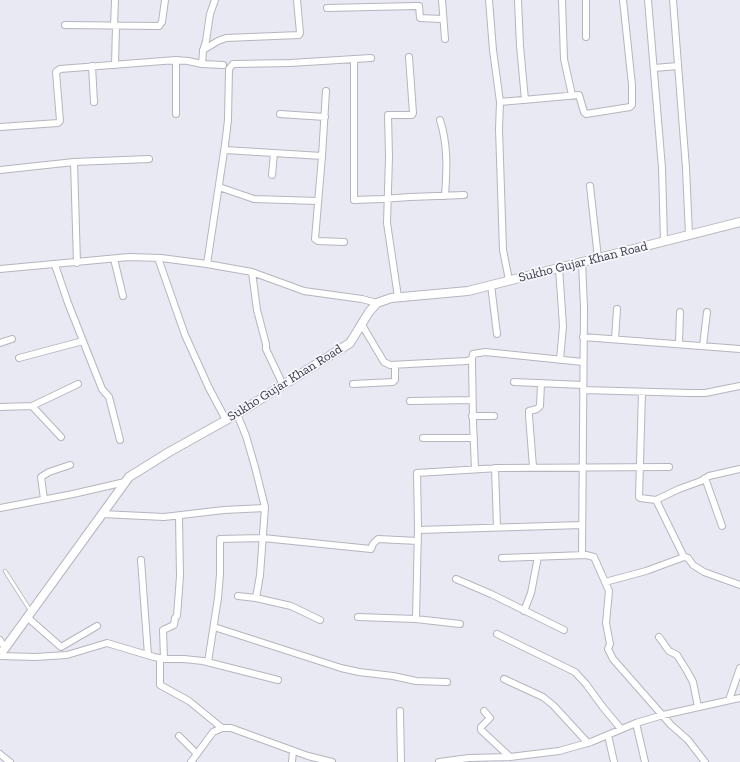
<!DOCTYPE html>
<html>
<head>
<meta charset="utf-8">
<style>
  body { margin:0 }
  canvas { display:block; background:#e9e9f3 }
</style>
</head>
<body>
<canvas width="740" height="762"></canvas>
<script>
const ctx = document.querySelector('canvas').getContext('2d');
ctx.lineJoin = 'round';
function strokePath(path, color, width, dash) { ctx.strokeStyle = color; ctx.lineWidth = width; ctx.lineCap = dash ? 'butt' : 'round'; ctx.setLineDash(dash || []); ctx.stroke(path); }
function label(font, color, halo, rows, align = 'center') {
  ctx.font = font + ' "Zilla Slab",serif'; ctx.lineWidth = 3.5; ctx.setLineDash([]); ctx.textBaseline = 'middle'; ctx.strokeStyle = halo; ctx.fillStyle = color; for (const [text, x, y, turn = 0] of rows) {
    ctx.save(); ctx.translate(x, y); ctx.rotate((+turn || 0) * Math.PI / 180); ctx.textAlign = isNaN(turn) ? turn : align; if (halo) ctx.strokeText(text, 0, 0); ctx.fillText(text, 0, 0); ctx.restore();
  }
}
const lane = new Path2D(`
  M5,571L30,610`);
const street = new Path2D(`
  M442,0L445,39
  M489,0L493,50L500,102L499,129L503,250L509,280
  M518,0L520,46L525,100
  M562,0L564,59L572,95
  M586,0V37
  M648,0L662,168L664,241
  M673,0L686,168L689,235
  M327,8L416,6H419L420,18L442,19
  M65,25L159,26L162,22L165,0
  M114,26L115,0
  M203,50L218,41L226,38L299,35L300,33L297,0
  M354,59V200L382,199L410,197L464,195
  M202,64L203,51L206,41L210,14L215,0
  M115,65L116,26
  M92,66L94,102
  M654,68L678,66
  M326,91L322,156L315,239L318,241L344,242
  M500,102L579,95L584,112L586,114L630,107L632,105V85L623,0
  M176,114V60
  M280,114L325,117
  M440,120C448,145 447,169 445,196
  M0,127L58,123L60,121L56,72L60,69L176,60L188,61L202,64L223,65
  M225,150L322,156
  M74,162L77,263
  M0,170L74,162L149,159
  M272,175L274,153
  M590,186L598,258
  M219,187L254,199L318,201
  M158,258L185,335L209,388L226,420
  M114,259L123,296
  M582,262L584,307L582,555
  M207,264L225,145L228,120L229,69L233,64L290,63L371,58
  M559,268L563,326L560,360
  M0,269L129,257L161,258L207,264L252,272L304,291L362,299L377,303
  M252,272L257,310L266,344V349L283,385
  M491,285L497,334
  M398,297L387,223L389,157L388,115H412L413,113L409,57
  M362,325L384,362L390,365L467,361L472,359L473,354L485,352L583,362
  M583,337L740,349
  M615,339L617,309
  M83,341L102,389L109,397L120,440
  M0,343L12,339
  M679,344L680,312
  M703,346L707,312
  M19,358L83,341L68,303L55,265
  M472,359L473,422L475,469
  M514,382L583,385
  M353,384L393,382L395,380V365
  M583,390L690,393H705L740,386
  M642,392L639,497L640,498L656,500L679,489L701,481L709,476L740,469
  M410,401L472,400
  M32,406L78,384
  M0,407L32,406L61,437
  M237,414L246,436L255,467L265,507L260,575L256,598
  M472,416H494
  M423,438H474
  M533,467L529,416V411L537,409L540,406L541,383
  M495,468L497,527
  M705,478L722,526
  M44,499L41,477L49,472L70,465
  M656,500L684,557L688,558L693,565L704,572L740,585
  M0,508L73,494L125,482
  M102,514L164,517L224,510L265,508
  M418,530L582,525
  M502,558L586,555L594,557L609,591L606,623L610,644L608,649L613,659L671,725L688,740L705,762
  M141,560L148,655
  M456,579L491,594L564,630
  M605,582L646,571L684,557
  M238,596L256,598L291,606L320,620
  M524,611L531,593L538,557
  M27,617L61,647L97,626
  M358,617L416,619L460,624
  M416,619L418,527L417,473L498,468L669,467
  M214,627L341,668L359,672L393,676L416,681L447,682
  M497,634L575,672L586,684L602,706L621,729
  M659,637L669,651L677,655L687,671L693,682L698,707
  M0,640L5,648
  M0,656L35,657L67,655L107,643L154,657L164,659H184L203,661L278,680
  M160,658V685L189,701L222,728
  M164,659L163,630L174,625L175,618L177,616L180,576L179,516
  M208,662L218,598L220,574V539L263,538L371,549L373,544L378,539L418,541
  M504,679L543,697L553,705L588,743
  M729,700L740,668
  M400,711L401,762
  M484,711L490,718L481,727V730L510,757
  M636,723L645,762
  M608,735L614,762
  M179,736L197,754
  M0,754L10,762
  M191,762L213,732L222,728H231L308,756L332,762
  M292,762L293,751
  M439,762L469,758L510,757L559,751L591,742L636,723L663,715L740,698`);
const secondary = new Path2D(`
  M0,655L129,477L169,452L237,414L350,343L369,312L377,303L391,298L468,291L740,222`);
strokePath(lane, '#b5b5be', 4.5);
strokePath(street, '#b5b5be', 8);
strokePath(secondary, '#b5b5be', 10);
strokePath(lane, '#fff', 3);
strokePath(street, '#fff', 6);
strokePath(secondary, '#fff', 8);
label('13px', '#3a3a3e', '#f6f7ff', [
  ["Sukho Gujar Khan Road",583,262,-14],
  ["Sukho Gujar Khan Road",285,383,-32]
]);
</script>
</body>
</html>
